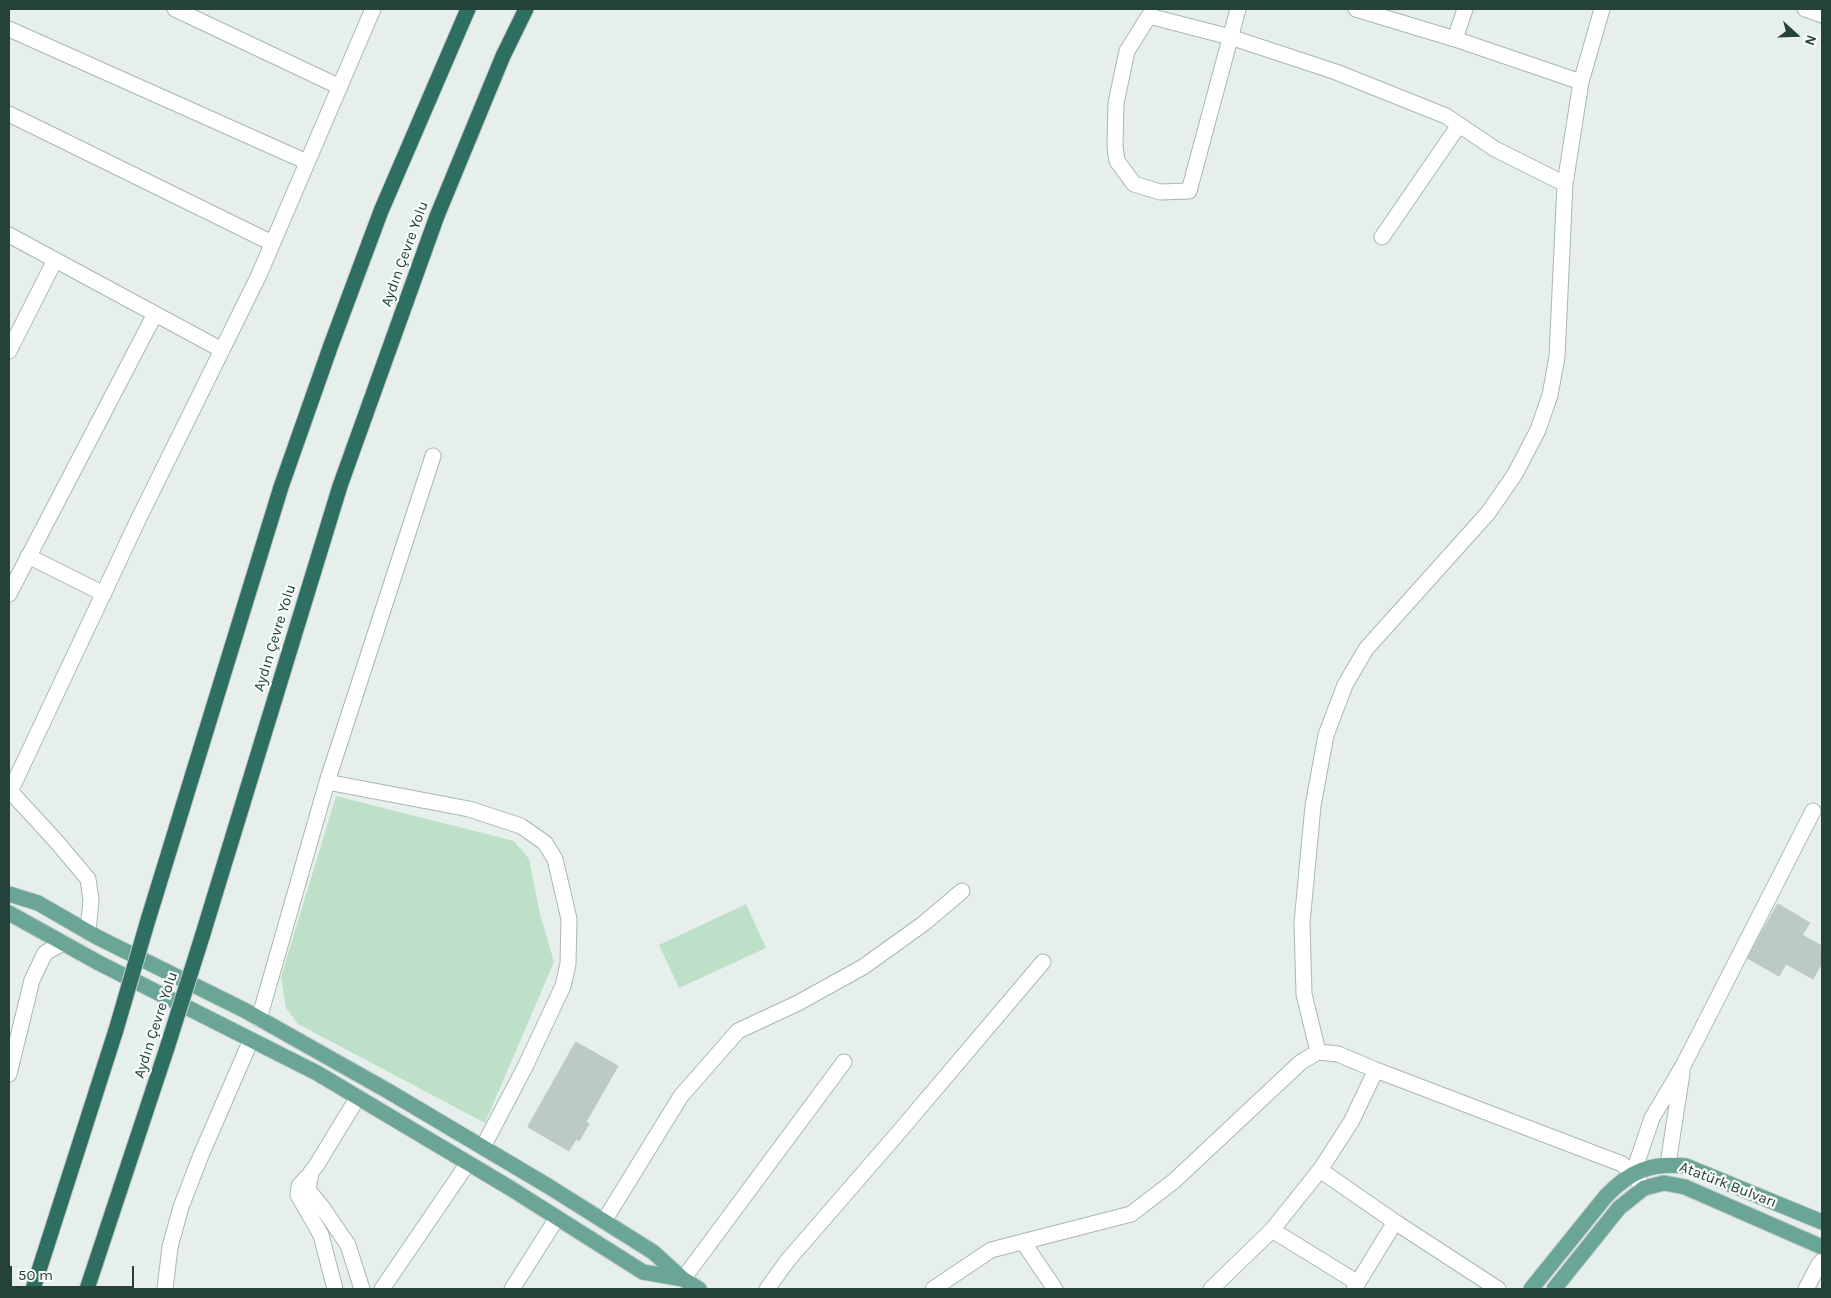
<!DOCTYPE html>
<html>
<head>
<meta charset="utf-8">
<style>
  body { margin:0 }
  #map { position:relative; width:1831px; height:1298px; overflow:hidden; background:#e6efeb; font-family:Karla,sans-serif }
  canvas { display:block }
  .frame { position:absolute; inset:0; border:10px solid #24423a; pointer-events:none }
  .north { position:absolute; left:1771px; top:10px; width:50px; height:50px; -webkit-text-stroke:4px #f7fbf9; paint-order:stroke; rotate:110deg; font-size:14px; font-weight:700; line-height:20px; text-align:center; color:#24423a }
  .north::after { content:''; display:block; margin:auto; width:18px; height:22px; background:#24423a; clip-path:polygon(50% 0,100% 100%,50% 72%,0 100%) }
  .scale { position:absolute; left:10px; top:1266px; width:124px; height:22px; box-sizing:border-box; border:2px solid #24423a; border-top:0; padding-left:6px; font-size:15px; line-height:18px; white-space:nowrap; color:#24423a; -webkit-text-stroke:4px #f7fbf9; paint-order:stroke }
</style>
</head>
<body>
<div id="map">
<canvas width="1831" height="1298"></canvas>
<div class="frame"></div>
<div class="north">N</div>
<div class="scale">50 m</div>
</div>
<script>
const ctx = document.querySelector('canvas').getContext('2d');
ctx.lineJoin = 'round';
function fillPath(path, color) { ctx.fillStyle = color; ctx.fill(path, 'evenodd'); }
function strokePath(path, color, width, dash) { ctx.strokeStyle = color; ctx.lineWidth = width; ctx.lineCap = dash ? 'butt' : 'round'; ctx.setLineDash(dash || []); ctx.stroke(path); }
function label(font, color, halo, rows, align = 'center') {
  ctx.font = font + ' Karla,sans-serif'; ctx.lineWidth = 4.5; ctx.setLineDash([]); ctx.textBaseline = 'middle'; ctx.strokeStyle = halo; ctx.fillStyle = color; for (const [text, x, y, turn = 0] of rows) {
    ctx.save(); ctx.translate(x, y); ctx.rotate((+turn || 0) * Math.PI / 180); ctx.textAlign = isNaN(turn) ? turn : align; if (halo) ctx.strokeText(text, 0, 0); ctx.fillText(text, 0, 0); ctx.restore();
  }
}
fillPath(new Path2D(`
  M336,796L514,841L529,859L540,914L554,962L485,1123L298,1024L286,1008L281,977Z
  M746,904L766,948L679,988L659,945Z`), '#bfe0c8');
const building = new Path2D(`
  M1778,904L1810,923L1802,935L1822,946V963L1813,979L1786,964L1779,976L1747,958Z
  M576,1042L618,1066L586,1122L589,1124L579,1141L576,1139L569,1151L528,1127Z`);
fillPath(building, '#bbcac4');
strokePath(building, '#b8c9c2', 1);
const minor = new Path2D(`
  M175,9L340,87
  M1238,9L1189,191L1160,192L1134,184L1117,161L1115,147L1116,103L1127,51L1149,16L1230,37L1336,72L1446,116L1495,149L1565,184
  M1356,9L1455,39L1581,82
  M1602,9L1581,82L1565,184L1557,357L1550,395L1538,430L1515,474L1488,513L1366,649L1345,685L1326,735L1313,806L1302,923L1304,994L1318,1052L1338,1054L1376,1070L1622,1164L1633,1174L1644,1188
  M1805,9L1822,15
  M9,29L307,162
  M1455,39L1465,9
  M9,114L272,243
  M9,235L222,350
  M1382,237L1459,125
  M9,351L55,260
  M28,556L104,594
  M9,594L155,314
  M327,782L469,809L521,826L545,843L555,859L569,919L568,964L563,986L525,1067L483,1147
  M10,791L56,841L88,879L91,900L88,932
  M9,794L139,518L259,275L373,9
  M259,1019L327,782L433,456
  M9,1074L32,980L45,953L63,943
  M358,1097L316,1166L311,1172L308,1190L322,1207L348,1245L362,1289
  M1668,1164L1682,1073
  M1320,1170L1395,1222L1498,1289
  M1633,1174L1652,1118L1684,1064L1813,811
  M307,1177L299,1186L298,1195L321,1235L335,1289
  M604,1221L681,1096L738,1031L798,1003L863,967L923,924L962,891
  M1272,1230L1358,1283
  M1023,1242L1055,1289
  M683,1279L844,1062
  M165,1289L170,1247L181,1207L201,1155L251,1040
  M382,1289L468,1163
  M512,1289L557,1218
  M767,1289L788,1260L899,1132L1043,962
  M933,1289L991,1250L1131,1214L1174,1181L1301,1062L1318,1052
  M1211,1289L1272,1230L1320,1170L1351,1122L1376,1070
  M1354,1289L1395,1222
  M1806,1289L1819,1264L1822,1261`);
const major = new Path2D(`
  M9,894L38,903L97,937L246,1011L388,1091L548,1186L653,1252L683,1279L699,1289
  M9,913L99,963L317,1073L510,1188L643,1272L683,1279
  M1531,1289L1606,1196C1630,1171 1652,1162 1686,1166L1822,1222
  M1554,1289L1619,1208L1644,1188L1664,1183L1685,1187L1822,1247`);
const highway = new Path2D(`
  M148,920L281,487L331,345L381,211L468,9
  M202,937L340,486L437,216L503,56L526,9
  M33,1289L116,1030
  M87,1289L167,1048`);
strokePath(minor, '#a8b8b2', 17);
strokePath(major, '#c2cac8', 17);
strokePath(highway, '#c2cac8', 17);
strokePath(minor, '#fff', 15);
strokePath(major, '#6aa596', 15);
strokePath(highway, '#2f6f62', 15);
const highwayBridge = new Path2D(`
  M116,1030L148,920
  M167,1048L202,937`);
strokePath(highwayBridge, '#c2cac8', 17, []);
strokePath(highwayBridge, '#2f6f62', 15);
label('15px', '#24423a', '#f7fbf9', [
  ["Aydın Çevre Yolu",405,254,-70],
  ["Aydın Çevre Yolu",275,638,-73],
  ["Aydın Çevre Yolu",156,1025,-72],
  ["Atatürk Bulvarı",1728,1185,21]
]);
</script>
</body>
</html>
